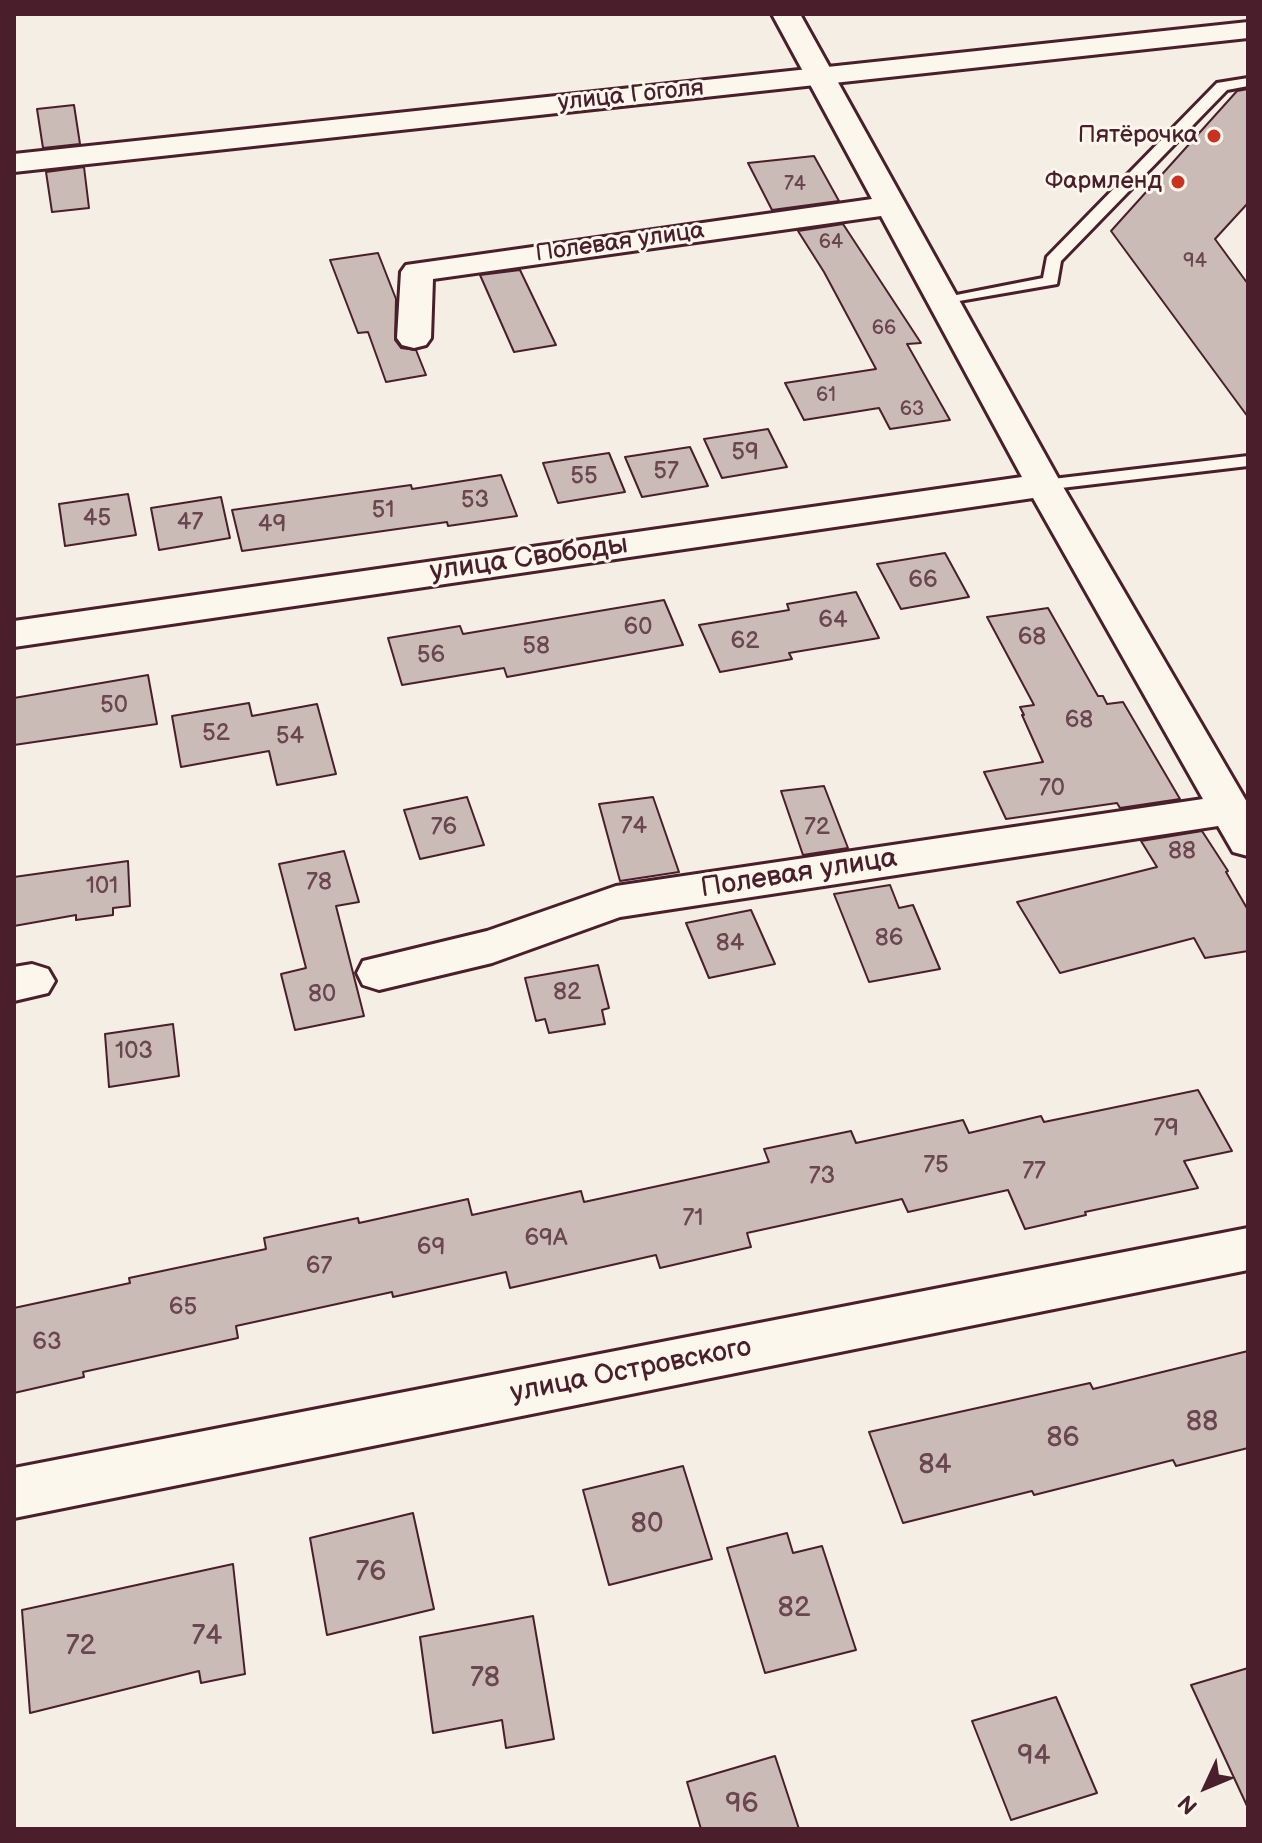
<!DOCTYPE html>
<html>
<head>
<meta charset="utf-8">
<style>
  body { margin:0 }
  #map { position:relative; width:1262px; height:1843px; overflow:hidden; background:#f4eee4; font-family:"Balsamiq Sans",sans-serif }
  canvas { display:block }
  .frame { position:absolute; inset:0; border:16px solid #4a1f2b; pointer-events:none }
  .north { position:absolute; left:1166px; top:1747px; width:80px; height:80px; -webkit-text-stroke:6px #fbf7ec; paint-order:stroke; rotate:226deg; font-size:22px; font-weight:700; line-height:32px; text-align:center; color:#4a1f2b }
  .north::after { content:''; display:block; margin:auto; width:28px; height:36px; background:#4a1f2b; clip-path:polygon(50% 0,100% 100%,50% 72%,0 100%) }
</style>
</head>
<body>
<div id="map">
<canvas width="1262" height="1843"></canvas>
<div class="frame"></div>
<div class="north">N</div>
</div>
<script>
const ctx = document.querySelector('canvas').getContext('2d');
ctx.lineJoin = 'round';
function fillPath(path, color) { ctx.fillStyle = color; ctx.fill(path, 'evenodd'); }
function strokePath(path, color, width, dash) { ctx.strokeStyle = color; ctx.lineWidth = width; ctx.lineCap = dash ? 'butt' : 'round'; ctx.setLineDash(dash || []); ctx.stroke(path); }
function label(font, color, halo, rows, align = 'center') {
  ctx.font = font + ' "Balsamiq Sans",sans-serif'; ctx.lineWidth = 6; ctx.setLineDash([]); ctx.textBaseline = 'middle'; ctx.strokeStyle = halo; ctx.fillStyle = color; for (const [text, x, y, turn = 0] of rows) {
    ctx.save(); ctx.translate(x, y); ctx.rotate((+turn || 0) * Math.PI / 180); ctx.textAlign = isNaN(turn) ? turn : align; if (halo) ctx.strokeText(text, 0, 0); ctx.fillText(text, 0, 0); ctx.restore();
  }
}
const building = new Path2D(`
  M1248,89V203L1215,239L1248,284V417L1111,231L1237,91Z
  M74,105L80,144L43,148L37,109Z
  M814,156L839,201L772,210L748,163Z
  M84,167L89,208L52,212L46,172Z
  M843,224L921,343L907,344L950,420L890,429L879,408L804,420L785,383L876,369L824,272L798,231Z
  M378,253L396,299L395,340L401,348L416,350L426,375L386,382L368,332L358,333L330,260Z
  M520,270L556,345L514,352L480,275Z
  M768,429L787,467L722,478L704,439Z
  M690,447L708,486L642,497L625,457Z
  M609,453L625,492L558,503L543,463Z
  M501,475L517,516L448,526L447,522L242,551L232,510L411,485L412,489Z
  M128,494L136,535L65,546L59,504Z
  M221,497L230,538L159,550L151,508Z
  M945,553L969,597L901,609L877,564Z
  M856,592L879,638L789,653L792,659L720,672L699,625L789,610L787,604Z
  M664,600L683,645L507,677L504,668L402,685L388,638L460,626L463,634Z
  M1048,608L1098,696H1103L1107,704L1123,702L1180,799L1120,808L1117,803L1006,819L984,772L1043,762L1022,715H1024L1020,707L1034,705L987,617Z
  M148,675L157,724L14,745V698Z
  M249,703L252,716L317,704L336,774L277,785L269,751L181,767L172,716Z
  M824,786L848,848L803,855L781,791Z
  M467,797L484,845L420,859L404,810Z
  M653,797L679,872L620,881L599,804Z
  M1202,831L1228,871L1226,872L1248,910V951L1205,958L1194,938L1060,973L1017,902L1157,867L1141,841Z
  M344,851L359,902L336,906L364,1016L295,1030L281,974L306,968L279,864Z
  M128,861L130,906L113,908V915L76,920V915L14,926V877Z
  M890,885L899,908L913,905L940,969L869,982L834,894Z
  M751,910L775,964L709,978L686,923Z
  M598,965L609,1008L602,1010L605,1024L549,1033L545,1019L536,1021L525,978Z
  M173,1024L179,1076L109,1087L105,1034Z
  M1198,1090L1232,1151L1184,1161L1198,1188L1085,1212L1086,1215L1025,1229L1008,1190L908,1212L902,1199L747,1233L751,1247L660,1268L656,1255L510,1288L506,1272L393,1297L392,1292L236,1326L238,1338L83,1372L84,1377L14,1393V1308L130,1283L129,1278L266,1249L264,1238L358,1218L359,1223L468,1199L472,1215L581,1191L584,1202L769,1162L764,1149L851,1131L856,1143L963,1120L969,1133L1041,1116L1044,1122Z
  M1248,1351V1448L1176,1466L1173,1460L1034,1495L1032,1491L903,1523L869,1432L1090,1383L1093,1389Z
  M683,1466L712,1559L609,1585L583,1490Z
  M413,1513L434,1609L327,1635L310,1538Z
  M787,1533L793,1553L822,1546L856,1650L765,1673L727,1548Z
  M233,1564L245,1674L201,1683L199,1671L30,1713L22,1610Z
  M533,1616L554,1739L506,1748L502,1720L433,1733L420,1637Z
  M1248,1668V1808L1191,1685Z
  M1056,1697L1097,1793L1011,1820L972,1721Z
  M775,1756L799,1829H701L687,1782Z`);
fillPath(building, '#cabbb6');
strokePath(building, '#4a1f2b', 2);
const lane = new Path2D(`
  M1248,78V86L1227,90L1061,261L1057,284L936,305V299L1043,278L1047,257L1217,83Z
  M1248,456V466L1044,490L1035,485L1044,480Z`);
const street = new Path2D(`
  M772,14H800L1062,485L1248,804V856L1233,852L1218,826L620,917L492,963L379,990L363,985L357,973L363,961L487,931L616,886L1203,799L1033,498L14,647V621L1022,477L881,216L433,279L431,338L426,345L414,348L402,345L397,338L401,272L406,265L872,199Z
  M32,964L48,969L55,981L48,993L14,1001V967Z
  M1248,1228V1270L14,1518V1468Z`);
const primary = new Path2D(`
  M1248,22V38L14,172V154Z`);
strokePath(lane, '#4a1f2b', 6);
strokePath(street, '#4a1f2b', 6);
strokePath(primary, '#4a1f2b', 6);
fillPath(lane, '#fbf7ec');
fillPath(street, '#fbf7ec');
fillPath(primary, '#fbf7ec');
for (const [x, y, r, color] of [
  [1214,136,8,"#c8321e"],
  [1178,182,8,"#c8321e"]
]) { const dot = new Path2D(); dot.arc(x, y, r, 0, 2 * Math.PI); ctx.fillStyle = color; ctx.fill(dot); strokePath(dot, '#fbf7ec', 3); }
label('20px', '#6a464e', null, [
  ["74",795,185],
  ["64",831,243],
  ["94",1195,262],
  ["66",884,329],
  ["61",826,396],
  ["63",912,410]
]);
label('24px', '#4a1f2b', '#fbf7ec', [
  ["улица Гоголя",631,96,-6],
  ["Полевая улица",620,243,-8]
]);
label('24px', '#4a1f2b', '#fbf7ec', [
  ["Пятёрочка",1198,136],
  ["Фармленд",1162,182]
], 'right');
label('24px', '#6a464e', null, [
  ["59",745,453],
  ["57",666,472],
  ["55",584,477],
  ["53",475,501],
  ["51",383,511],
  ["45",97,519],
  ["47",190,523],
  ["49",272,525],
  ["66",923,581],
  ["64",833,621],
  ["60",638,628],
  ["68",1032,638],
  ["62",745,642],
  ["58",536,647],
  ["56",431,656],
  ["50",114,706],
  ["68",1079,721],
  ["52",216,734],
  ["54",290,737],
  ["70",1052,789],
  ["74",634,827],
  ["76",444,828],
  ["72",817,828],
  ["88",1182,852],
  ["78",319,883],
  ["101",102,887],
  ["86",889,939],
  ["84",730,944],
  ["82",567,993],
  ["80",322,995],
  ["103",134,1052],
  ["79",1166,1129],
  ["75",936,1166],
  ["77",1034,1172],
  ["73",822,1177],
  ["71",693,1219],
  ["69А",546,1239],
  ["69",431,1248],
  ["67",319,1267],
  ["65",183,1308],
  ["63",47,1343]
]);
label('28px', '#4a1f2b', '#fbf7ec', [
  ["улица Свободы",529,559,-8],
  ["Полевая улица",799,874,-9],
  ["улица Островского",631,1371,-11]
]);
label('28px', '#6a464e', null, [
  ["88",1202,1423],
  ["86",1063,1439],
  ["84",935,1466],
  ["80",647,1525],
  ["76",371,1573],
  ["82",794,1609],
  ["74",207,1637],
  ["72",81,1647],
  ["78",485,1679],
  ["94",1034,1757],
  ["96",742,1805]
]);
</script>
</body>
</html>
